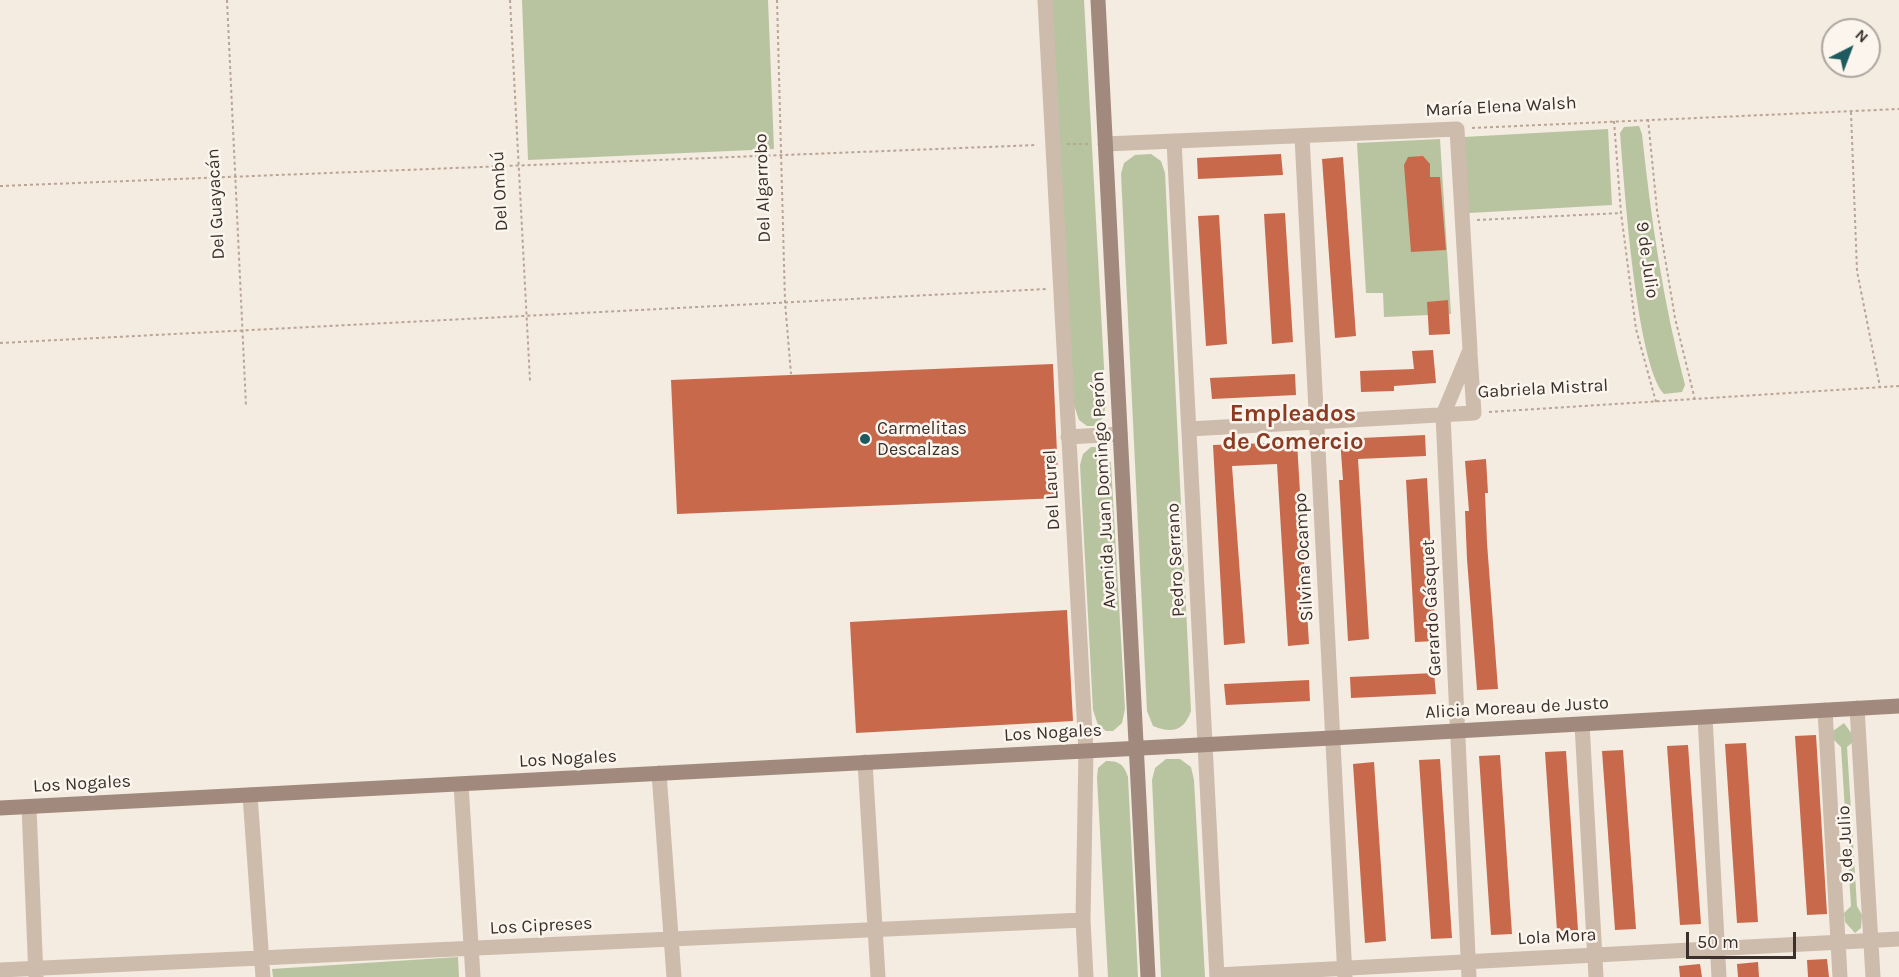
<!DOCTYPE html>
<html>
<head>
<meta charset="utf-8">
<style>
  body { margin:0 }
  #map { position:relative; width:1899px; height:977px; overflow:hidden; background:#f4ebe1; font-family:Karla,sans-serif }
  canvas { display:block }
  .north { position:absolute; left:1821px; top:18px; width:60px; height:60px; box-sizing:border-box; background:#fbf5ee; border:2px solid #aea6a0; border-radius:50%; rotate:42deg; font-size:16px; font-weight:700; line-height:24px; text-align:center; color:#3b302b }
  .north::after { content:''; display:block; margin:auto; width:21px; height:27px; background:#1f5a5e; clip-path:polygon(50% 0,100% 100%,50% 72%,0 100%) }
  .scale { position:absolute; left:1686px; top:932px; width:110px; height:27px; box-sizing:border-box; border:3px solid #3b302b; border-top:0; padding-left:8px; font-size:18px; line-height:21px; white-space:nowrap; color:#3b302b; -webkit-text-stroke:4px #fbf5ee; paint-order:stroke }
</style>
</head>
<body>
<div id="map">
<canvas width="1899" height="977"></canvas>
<div class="north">N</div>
<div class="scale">50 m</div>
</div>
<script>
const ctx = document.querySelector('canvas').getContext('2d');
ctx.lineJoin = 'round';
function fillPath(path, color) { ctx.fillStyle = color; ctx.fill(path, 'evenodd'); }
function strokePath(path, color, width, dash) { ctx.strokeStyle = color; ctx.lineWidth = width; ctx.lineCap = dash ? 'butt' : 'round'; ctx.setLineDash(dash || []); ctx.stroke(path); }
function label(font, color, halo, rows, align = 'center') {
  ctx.font = font + ' Karla,sans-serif'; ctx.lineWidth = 5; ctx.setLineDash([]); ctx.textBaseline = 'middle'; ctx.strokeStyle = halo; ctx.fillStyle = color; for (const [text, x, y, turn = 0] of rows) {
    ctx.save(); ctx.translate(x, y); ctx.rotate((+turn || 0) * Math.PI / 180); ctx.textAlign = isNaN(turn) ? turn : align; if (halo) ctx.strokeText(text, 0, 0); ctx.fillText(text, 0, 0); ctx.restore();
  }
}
fillPath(new Path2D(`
  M522,0H768L774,149L528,160Z
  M1052,0H1084L1106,404L1103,418L1094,426H1087L1079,420L1074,405Z
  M1639,126L1642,134C1651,219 1663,302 1685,385L1682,392L1664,394C1636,364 1624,182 1620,133L1624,127Z
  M1608,129L1612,205L1469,213L1464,137Z
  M1440,139L1451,314L1384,317L1383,293H1366L1357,143Z
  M1151,154L1161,161L1165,173L1191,711C1184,731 1172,734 1153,726L1147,711L1121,174L1124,163L1135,155Z
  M1091,447H1099L1107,452L1111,464L1125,709L1122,723L1113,731H1106L1098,725L1093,710L1080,465L1083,454Z
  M1844,723L1852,734L1853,742L1847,747L1857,906L1862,915L1861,928L1855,933L1845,922L1844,913L1851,906L1841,747L1834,740L1833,731Z
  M1166,759H1180L1191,767L1194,780L1205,977H1161L1152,780L1155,768Z
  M1106,761C1120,761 1124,765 1128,777L1138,977H1108L1097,778L1098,768Z
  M458,957L459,977H273L272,969Z`), '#b8c4a0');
fillPath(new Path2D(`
  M1281,154L1283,175L1198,179L1197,158Z
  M1423,156L1430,164V177H1440L1446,250L1411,252L1404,165L1408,157Z
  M1343,157L1356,336L1335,338L1322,159Z
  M1285,213L1293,342L1272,344L1264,214Z
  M1219,215L1227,344L1206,346L1198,216Z
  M1448,300L1450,334L1429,335L1427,302Z
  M1433,350L1436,383L1394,386V391L1361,392L1360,371L1414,369L1412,351Z
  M1053,364L1059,498L677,514L671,380Z
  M1295,374L1296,395L1212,399L1210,378Z
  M1425,435L1426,456L1358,459L1369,639L1348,641L1339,480H1343L1340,439Z
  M1297,442L1309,644L1288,646L1277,464L1232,466L1245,643L1224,645L1213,445Z
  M1486,459L1488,493H1485L1487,543L1498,689L1477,690L1467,559L1465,511H1469L1465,461Z
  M1427,478L1436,641L1415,642L1406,480Z
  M1067,610L1073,721L856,733L850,622Z
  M1434,673L1436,694L1351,698L1350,677Z
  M1309,680L1310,701L1226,705L1224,684Z
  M1816,735L1827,914L1807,915L1795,736Z
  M1746,743L1758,922L1737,923L1725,744Z
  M1688,745L1701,924L1680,925L1667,746Z
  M1623,750L1636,929L1615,930L1602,751Z
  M1566,751L1578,930L1557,931L1545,752Z
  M1500,755L1512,934L1491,935L1479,756Z
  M1440,759L1452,938L1431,939L1419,760Z
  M1374,762L1386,941L1365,943L1353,764Z
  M1827,959L1829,977H1808L1807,960Z
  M1758,962L1759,977H1738L1737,964Z
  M1700,964L1702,977H1680L1679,966Z`), '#c8694b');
strokePath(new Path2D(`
  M227,0L246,406
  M510,0L530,381
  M777,0L785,302L791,374
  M1851,112L1857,271L1880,387
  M1648,119L1657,210L1675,318L1695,400
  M1614,121L1621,213L1636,329L1656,402
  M1472,128L1899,109
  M1067,144H1091
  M0,186L1037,145
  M1477,220L1621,213
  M0,343L1046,289
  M1489,412L1899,386`), '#b9a596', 2, [3, 3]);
strokePath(new Path2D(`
  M1045,0L1086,751L1083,920L1086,977
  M1302,136L1345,977
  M1174,141L1217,977
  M1105,144L1457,129L1470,350L1443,415L1469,977
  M1189,429L1474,413L1470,354
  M1068,437L1120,434
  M1857,708L1873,977
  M1825,710L1840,977
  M1705,717L1719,977
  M1582,724L1596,977
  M865,762L878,977
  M659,773L674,977
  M461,784L473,977
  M250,795L263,977
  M29,807L36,977
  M0,970L1083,920
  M1217,975L1899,939`), '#cdbbac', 15);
strokePath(new Path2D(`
  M1098,0L1148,977
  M0,808L1332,738L1899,706`), '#a18a7d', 15);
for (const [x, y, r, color] of [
  [865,439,6,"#1f5a5e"]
]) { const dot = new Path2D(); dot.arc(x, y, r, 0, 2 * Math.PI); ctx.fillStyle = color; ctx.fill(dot); strokePath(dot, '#fbf5ee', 2); }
label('18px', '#3b302b', '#fbf5ee', [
  ["María Elena Walsh",1501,107,-3],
  ["Del Algarrobo",763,188,-92],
  ["Del Ombú",500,191,-93],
  ["Del Guayacán",216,204,-93],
  ["9 de Julio",1647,260,82],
  ["Gabriela Mistral",1543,389,-3],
  ["Del Laurel",1052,490,-93],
  ["Avenida Juan Domingo Perón",1104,490,-93],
  ["Silvina Ocampo",1304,557,-93],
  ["Pedro Serrano",1176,560,-93],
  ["Gerardo Gásquet",1432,608,-93],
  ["Alicia Moreau de Justo",1517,708,-3],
  ["Los Nogales",1053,733,-3],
  ["Los Nogales",568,759,-3],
  ["Los Nogales",82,784,-3],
  ["9 de Julio",1846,844,-93],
  ["Los Cipreses",541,926,-3],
  ["Lola Mora",1557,937,-3]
]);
label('18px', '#3b302b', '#fbf5ee', [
  ["Carmelitas",877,429],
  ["Descalzas",877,450]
], 'left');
label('bold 24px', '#8c3b22', '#fbf5ee', [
  ["Empleados",1293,414],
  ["de Comercio",1293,442]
]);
</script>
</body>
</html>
